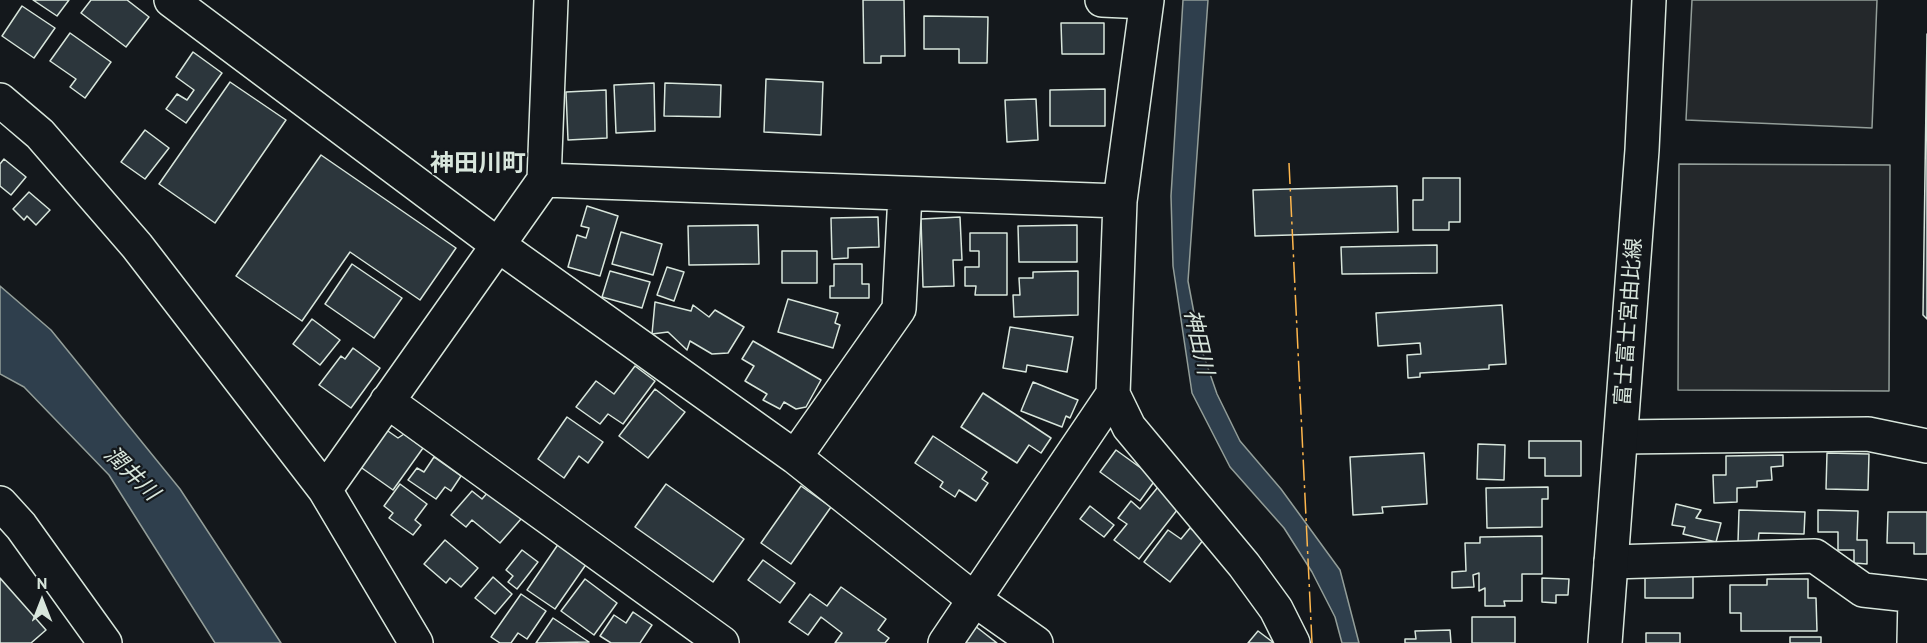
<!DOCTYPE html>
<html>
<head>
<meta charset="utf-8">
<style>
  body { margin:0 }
  #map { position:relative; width:1927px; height:643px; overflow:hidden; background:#14181c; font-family:"PT Sans",sans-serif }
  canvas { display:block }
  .north { position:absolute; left:12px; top:571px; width:60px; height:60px; -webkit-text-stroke:4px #14181c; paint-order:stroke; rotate:0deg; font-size:16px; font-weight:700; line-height:24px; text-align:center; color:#d8e6dc }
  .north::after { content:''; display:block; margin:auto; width:21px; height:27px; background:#d8e6dc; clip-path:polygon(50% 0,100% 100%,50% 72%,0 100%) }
</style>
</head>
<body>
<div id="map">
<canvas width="1927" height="643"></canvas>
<div class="north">N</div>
</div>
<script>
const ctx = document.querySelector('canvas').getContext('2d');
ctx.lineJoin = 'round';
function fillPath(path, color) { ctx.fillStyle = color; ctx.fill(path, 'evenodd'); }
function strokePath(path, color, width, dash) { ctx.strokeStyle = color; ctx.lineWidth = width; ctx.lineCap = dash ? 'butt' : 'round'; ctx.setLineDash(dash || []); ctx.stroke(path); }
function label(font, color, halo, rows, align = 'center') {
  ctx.font = font + ' "PT Sans","Noto Sans JP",sans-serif'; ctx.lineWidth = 4.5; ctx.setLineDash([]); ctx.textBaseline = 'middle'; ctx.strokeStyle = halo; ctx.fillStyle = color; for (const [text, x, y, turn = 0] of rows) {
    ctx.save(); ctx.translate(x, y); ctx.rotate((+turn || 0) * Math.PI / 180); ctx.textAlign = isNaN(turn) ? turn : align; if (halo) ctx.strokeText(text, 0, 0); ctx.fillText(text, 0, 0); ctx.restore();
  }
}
const parking = new Path2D(`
  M1692,0H1877L1872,128L1686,120Z
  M1679,164L1890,165L1889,391L1678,390Z`);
fillPath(parking, '#24282b');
strokePath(parking, '#939e99', 1.5);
const water = new Path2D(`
  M1183,0H1208L1188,281L1200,345L1217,394L1240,441L1281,489L1340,570L1359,643H1342L1335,617L1312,572L1284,528L1230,467L1192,393L1173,266L1171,196Z
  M0,286L51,330L180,489L281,643H215L109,475L24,387L0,374Z`);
fillPath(water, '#2f3f4d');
strokePath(water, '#939e99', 1.5);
const building = new Path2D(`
  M33,0H69L57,16Z
  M91,0H127L149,17L126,47L81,13Z
  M863,0H904L905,56H881V63H864Z
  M22,6L55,28L34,58L2,36Z
  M924,16L988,17L987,63H959V49H924Z
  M1061,23H1104V54H1062Z
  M70,33L111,62L85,98L70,87L76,79L50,61Z
  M1927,34V319L1923,315Z
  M193,52L222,73L186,123L166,109L177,94L187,100L194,90L176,77Z
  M766,79L823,82L821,135L764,132Z
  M230,82L286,120L215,223L159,184Z
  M654,83L655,131L616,133L614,85Z
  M665,83L721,85L720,117L664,116Z
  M1105,89V126H1050V90Z
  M606,90L607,138L568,140L566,92Z
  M1036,99L1038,140L1007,142L1005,100Z
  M145,130L169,148L145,179L121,162Z
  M321,155L456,248L420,300L350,252L302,321L236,276Z
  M4,159L26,177L11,195L0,186V164Z
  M1423,178H1460V222H1449V230H1413V200H1423Z
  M1397,186L1398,232L1255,236L1253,190Z
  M29,192L50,210L36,225L27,216L24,220L13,209Z
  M587,206L618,216L600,276L568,267L577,235L586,238L589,228L581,226Z
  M878,217L879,247L848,248V258L832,259L831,218Z
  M960,217L962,260H953L954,286L923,287L921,219Z
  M758,225L759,264L689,265L688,226Z
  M1077,225V262H1019L1018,226Z
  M621,232L662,244L653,275L612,264Z
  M970,233H1007V295H975L976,286H965V267H979V251H970Z
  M1437,245V273L1342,274L1341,247Z
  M782,251H817V283H782Z
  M352,264L402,298L374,338L325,304Z
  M834,264H862V284H869V298H830V286H834Z
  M667,267L684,272L674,301L657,295Z
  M610,271L650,282L642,308L602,297Z
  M1078,271V315L1014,317L1013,295H1020L1019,278H1033V272Z
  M788,299L838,313L835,323L840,325L833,348L778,332Z
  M655,302L691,311L693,305L709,317L715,310L744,327L728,353L712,354L690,341L687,350L668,332L652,334Z
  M1502,305L1506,364L1489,365V369L1420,373V377L1408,378L1407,355L1421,354L1420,343L1378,346L1376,313Z
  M312,319L340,340L320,365L293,344Z
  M1010,327L1073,337L1067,372L1027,365L1026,372L1003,368Z
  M753,341L821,380L806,407L796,409L784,402L780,409L763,400L767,394L745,381L754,366L742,359Z
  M353,348L380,368L351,408L319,385L341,356L345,359Z
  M635,366L655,381L623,424L608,414L600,424L576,407L596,381L614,394Z
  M1033,382L1078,400L1070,418L1066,416L1062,427L1021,411Z
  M655,389L685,412L648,458L619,436Z
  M983,393L1051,438L1041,453L1029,445L1017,463L961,427Z
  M567,417L603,442L588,463L579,456L564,478L538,459Z
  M385,429L398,438L404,434L423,448L393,490L359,466Z
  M933,436L987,472L982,479L988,483L976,501L959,490L955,497L940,487L943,482L915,463Z
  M1529,441H1581V476H1545V458H1529Z
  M1478,444L1505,445L1504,480L1477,479Z
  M1116,450L1156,479L1140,501L1100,472Z
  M1424,453L1427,504L1382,507L1383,513L1353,515L1350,457Z
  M1827,453L1869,454L1868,490L1826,489Z
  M1783,455V466L1771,467L1772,480L1757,481V487L1737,488V502L1714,503L1713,475H1726V456Z
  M434,457L461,476L451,491L445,487L436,499L408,480L417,468L424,472Z
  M400,484L427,504L415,520L421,525L413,535L389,518L393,513L384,506Z
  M666,484L744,539L713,582L635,527Z
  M801,486L831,507L791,564L761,543Z
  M1158,487L1181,505L1139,559L1114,540L1127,524L1118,518L1131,501L1140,509Z
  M1548,487V499H1542V527L1487,528L1486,488Z
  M472,491L482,499L489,491L521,519L500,543L472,520L466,527L451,515Z
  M1676,504L1701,510L1696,518L1721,523L1716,542L1683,534L1685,527L1672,525Z
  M1090,506L1114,525L1104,537L1080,519Z
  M1739,510L1805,512L1804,534L1759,533L1758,543L1738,542Z
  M1818,510L1858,511L1857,540H1867V564L1854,563V550H1838V532H1818Z
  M1888,512H1927V554H1914V543H1887Z
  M1190,528L1204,539L1170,582L1144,562L1168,530L1181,539Z
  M1542,536V574H1522V601H1504L1505,606H1485V588L1479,591V573L1473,575L1474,587L1452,588V572L1466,571L1465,543H1480V537Z
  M445,540L478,568L461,587L450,578L446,583L424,564Z
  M559,543L587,563L555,609L527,590Z
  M522,550L538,562L517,589L508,582L513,576L506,570Z
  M763,560L795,583L780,603L748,580Z
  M1693,571V598H1645V572Z
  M493,577L512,594L495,614L475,598Z
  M0,578L46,630L31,643H0Z
  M1542,578L1569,579L1568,595H1556V603L1542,602Z
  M585,579L617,603L594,635L561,611Z
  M1767,579H1808V598H1816L1817,631H1741V613H1730V585H1767Z
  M841,587L886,619L878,630L889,638L885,643H835L842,633L821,617L808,635L789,622L810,594L827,606Z
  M521,594L546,611L527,639L518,633L511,643H500L491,637Z
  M633,612L652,625L640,643H611L600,636L614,615L626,623Z
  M1472,617H1515V643H1472Z
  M553,618L589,642L536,643Z
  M970,622L997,643H954Z
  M1450,630L1451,643H1405V639H1416L1415,631Z
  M1258,631L1274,643H1248Z
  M1646,633H1680V643H1646Z
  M1790,637H1821V643H1790Z`);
fillPath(building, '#2c363c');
strokePath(building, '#d8e6dc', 1.5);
const minor = new Path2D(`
  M171,0L498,245L795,457L975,600L1036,643
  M1102,0L1146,2
  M1147,0L1120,201L1113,394L1129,427L1244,565L1276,609L1293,643
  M0,100L40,134L137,246L325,490L416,643
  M544,180L1120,201
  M387,401L722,643
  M1621,437L1868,434L1927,446
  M795,457L899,309L905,195
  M325,490L544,180L551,0
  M0,503L21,526L105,643
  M1611,562L1815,556L1863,590L1927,597
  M945,643L1113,394
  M1914,643L1915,597`);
const major = new Path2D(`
  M1605,643L1642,150L1649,0`);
strokePath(minor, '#d8e6dc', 36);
strokePath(major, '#d8e6dc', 36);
strokePath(minor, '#14181c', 33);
strokePath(major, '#14181c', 33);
strokePath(new Path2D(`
  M1289,163L1312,643`), '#ffb74d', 1.5, [21, 4.5, 3, 4.5]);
label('21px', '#d8e6dc', '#14181c', [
  ["富士富士宮由比線",1629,322,-86]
]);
label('italic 22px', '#d8e6dc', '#14181c', [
  ["神田川",1198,342,77],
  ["潤井川",131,474,44]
]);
label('bold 24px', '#d8e6dc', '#14181c', [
  ["神田川町",478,164]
]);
</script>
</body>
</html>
